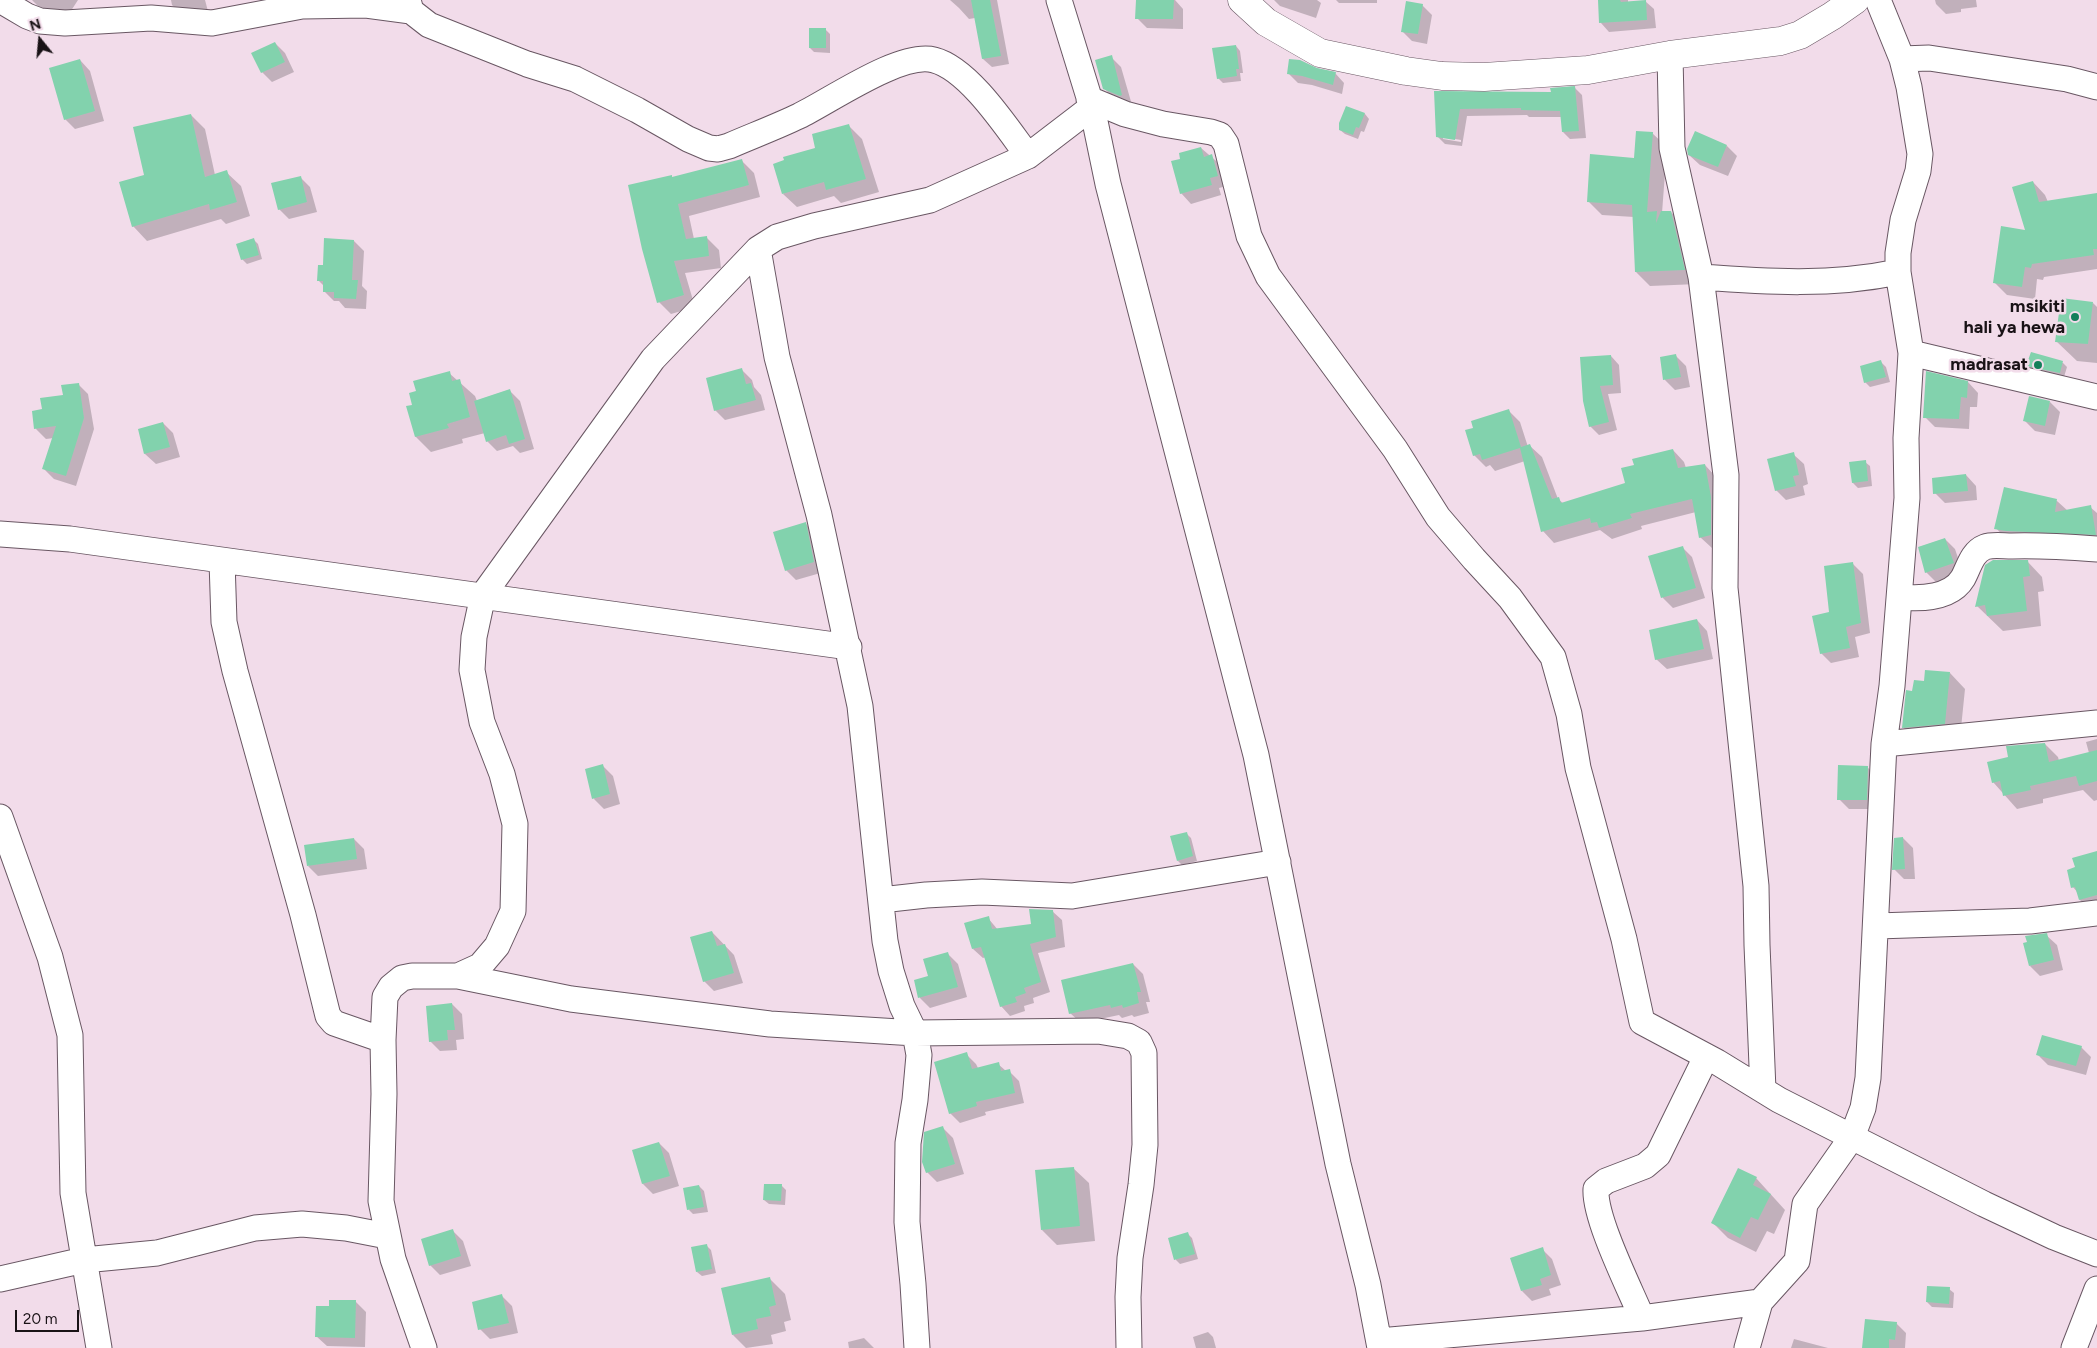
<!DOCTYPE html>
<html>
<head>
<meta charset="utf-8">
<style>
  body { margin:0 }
  #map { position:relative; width:2097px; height:1348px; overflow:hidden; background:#f2dcea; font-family:Figtree,sans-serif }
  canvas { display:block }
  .north { position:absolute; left:15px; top:15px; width:50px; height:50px; -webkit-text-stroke:4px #f2dcea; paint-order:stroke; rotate:343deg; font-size:14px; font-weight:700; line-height:20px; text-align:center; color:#191216 }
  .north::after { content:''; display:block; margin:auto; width:18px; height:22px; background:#191216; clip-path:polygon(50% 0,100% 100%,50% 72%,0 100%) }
  .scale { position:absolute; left:15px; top:1310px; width:64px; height:22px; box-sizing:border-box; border:2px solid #191216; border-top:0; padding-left:6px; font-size:15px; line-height:18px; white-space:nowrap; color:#191216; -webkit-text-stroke:4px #f2dcea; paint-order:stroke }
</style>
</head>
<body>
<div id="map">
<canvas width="2097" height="1348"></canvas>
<div class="north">N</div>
<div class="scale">20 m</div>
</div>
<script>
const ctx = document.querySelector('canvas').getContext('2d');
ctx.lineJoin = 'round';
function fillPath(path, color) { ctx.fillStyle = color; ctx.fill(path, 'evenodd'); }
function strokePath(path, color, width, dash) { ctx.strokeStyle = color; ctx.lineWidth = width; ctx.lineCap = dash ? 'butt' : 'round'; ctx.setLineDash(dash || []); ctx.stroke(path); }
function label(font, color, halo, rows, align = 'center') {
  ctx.font = font + ' Figtree,sans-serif'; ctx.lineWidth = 5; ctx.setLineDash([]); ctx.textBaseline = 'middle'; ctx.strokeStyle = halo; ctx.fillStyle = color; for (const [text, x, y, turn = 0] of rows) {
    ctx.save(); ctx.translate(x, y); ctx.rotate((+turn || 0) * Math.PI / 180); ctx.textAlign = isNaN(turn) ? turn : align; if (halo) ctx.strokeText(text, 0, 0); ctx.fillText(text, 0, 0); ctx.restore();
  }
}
fillPath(new Path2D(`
  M32,0H78L67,17L45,13Z
  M171,0H205L209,15H182L172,5Z
  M950,0H997L1009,64L992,67L983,59L975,18L969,19L959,8Z
  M1137,0H1175L1183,9V29L1147,28L1137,18Z
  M1274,0H1317L1321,3L1316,18L1280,6Z
  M1336,0H1377V3H1339Z
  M1599,0H1628V3L1645,1L1654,9L1656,28L1609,32L1601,23Z
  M1935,0H1976L1977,7L1961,9V12L1946,14L1936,4Z
  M1422,5L1432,15L1427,44L1412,41L1402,31Z
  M825,29L830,34V53L814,52L810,48Z
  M275,43L285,53L294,72L272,82L262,72Z
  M1236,46L1240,51L1243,73H1240L1241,81L1223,83L1218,78Z
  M1111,57L1121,67L1132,105L1114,99L1104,88Z
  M80,60L90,71L104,121L75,129L65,119Z
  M1316,69L1335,73L1344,83L1342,94L1312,85L1298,83L1289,74Z
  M1575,88L1582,95L1586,138L1570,139L1563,132L1562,117H1529L1527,115L1467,116L1462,146L1445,144L1438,137L1436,92L1552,94ZM1443,137L1461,140V142L1443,139Z
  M1346,107L1365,114L1369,119L1364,132L1361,131L1358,139L1345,134L1340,130Z
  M191,115L205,129L215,175L226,172L241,186L250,216L226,224L221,219L147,241L133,226L145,176Z
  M848,125L862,139L879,192L841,203L834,196L797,207L783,194L817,149Z
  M1652,133L1667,147L1662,213L1671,212L1685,227L1698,284L1650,286L1636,272L1634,217L1602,215L1588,201L1636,159Z
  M1727,146L1737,156L1728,176L1700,165L1689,155Z
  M1201,148L1222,166L1227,186L1219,188L1221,195L1191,204L1181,193L1182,160Z
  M742,161L754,173L760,197L689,216L694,239L707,238L719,250L721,268L685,273L695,307L671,314L659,302L673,178Z
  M300,177L310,187L317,212L289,219L279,209Z
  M2033,182L2045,195L2048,202L2097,195V269L2044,277L2043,280L2037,279L2035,299L2007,295L1994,282L2027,231Z
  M254,240L258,244L262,259L247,264L242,259Z
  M354,241L364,251L362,286L367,291L366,309L345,308L339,301H334L324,291V286L318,280L324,266Z
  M2093,303L2097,307V363L2077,361L2056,341Z
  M2031,353L2063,363L2067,367L2064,377L2033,370L2028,365Z
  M1611,356L1619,365L1621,393L1608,394L1617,430L1599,435L1590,426L1584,401Z
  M1676,356L1686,366L1690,387L1675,390L1665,380L1661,358Z
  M1881,362L1886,367L1890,382L1870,387L1865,382Z
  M742,370L752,380L754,387L761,395L765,410L725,420L715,410Z
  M449,373L475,396L477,401L510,391L520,401L534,449L520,453L513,446L497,451L487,441L485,433L462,439L463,443L431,452L416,437L414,406Z
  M1968,382L1978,393L1977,407H1970L1969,429L1935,427L1925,417Z
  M78,384L88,394L94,429L76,486L54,479L44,469L54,438L46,439L36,429L43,410Z
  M2050,402L2060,412L2055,435L2035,431L2025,421Z
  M1509,411L1520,422L1528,447L1530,446L1542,457L1558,499L1564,504L1626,484L1635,466L1673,450L1684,462L1686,468L1705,465L1716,477L1722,546L1712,548L1700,537L1696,512L1641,526L1642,529L1612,539L1600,530L1554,543L1543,531L1525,461L1495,471L1490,465L1486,467L1474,455Z
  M163,423L173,433L180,457L156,464L145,454L140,430Z
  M1793,454L1804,464L1808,484L1803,486L1805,495L1786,500L1776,490Z
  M1865,462L1870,466L1872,486L1858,488L1853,483L1850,463Z
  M1966,475L1976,486L1977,500L1945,503L1935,493Z
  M2005,488L2057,501L2068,511L2090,507L2097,513V543L2005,538L1996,528Z
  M806,524L816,534L824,572L796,580L786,570Z
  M1945,539L1955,549L1963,573L1936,582L1926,572Z
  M1682,547L1692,557L1705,598L1673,608L1663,598L1650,557Z
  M2027,561L2042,577L2044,591L2038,592L2041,626L2003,631L1977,606Z
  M1853,564L1863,574L1870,633L1855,637L1859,657L1831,663L1821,653L1831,613Z
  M1697,620L1707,631L1713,659L1667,669L1656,659Z
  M1950,673L1965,689L1960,738L1918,743L1903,727L1913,692L1925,682Z
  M2097,739V800L2094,801L2083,790L2043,799V803L2017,809L1993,782L2010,758L2045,744L2058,757L2059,761L2089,753L2086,742Z
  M603,766L613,776L620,804L604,809L594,799Z
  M1867,767L1878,777L1877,809H1849L1839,799Z
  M1186,833L1191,838L1197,861L1182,865L1178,861Z
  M1903,838L1913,848L1915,879H1904L1894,869Z
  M354,839L364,849L367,869L318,876L308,866Z
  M2097,852V915H2095L2080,900L2078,893L2073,887L2077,868Z
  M1052,911L1062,920L1065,947L1038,953L1050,992L1033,998L1034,1003L1024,1006L1025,1011L1010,1016L1001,1006L986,957L983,958L973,949L988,918L998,930L1032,925Z
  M712,932L734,955L743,983L714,991L704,981Z
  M2046,935L2057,945L2063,970L2040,976L2030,966Z
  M948,954L958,964L967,997L930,1008L920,998L915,981L930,977Z
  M1133,964L1143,974L1150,1002H1146L1149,1013L1134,1017L1132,1015L1122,1018L1119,1015L1081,1023L1070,1013Z
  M452,1004L462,1014L464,1039L456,1040L457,1050L440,1051L430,1041Z
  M2081,1047L2091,1057L2086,1075L2048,1065L2038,1055Z
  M966,1054L976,1064L978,1068L998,1064L1006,1071H1009L1019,1081L1024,1103L985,1112L986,1115L960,1123L950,1113Z
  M943,1128L953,1138L964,1174L937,1182L927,1172Z
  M659,1143L669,1153L679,1186L653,1194L643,1184L633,1151Z
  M1073,1168L1089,1183L1095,1241L1057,1245L1042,1230Z
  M1756,1178L1785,1210L1774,1234L1767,1231L1756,1252L1728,1238L1713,1223Z
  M781,1185L786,1190L785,1205L769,1204L764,1200Z
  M699,1186L704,1191L708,1212L693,1214L689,1210Z
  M453,1231L463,1241L471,1266L440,1275L430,1265Z
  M1187,1233L1192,1238L1198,1259L1180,1264L1176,1260L1169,1239Z
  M706,1245L711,1250L716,1273L702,1276L697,1272Z
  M1542,1249L1552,1259L1561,1285L1549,1289L1551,1295L1532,1301L1522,1291Z
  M769,1278L785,1294L791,1320L784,1322L786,1331L771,1335L773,1344L746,1348L733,1335Z
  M1949,1289L1954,1293L1953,1308L1932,1307L1927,1302Z
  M502,1296L512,1306L518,1333L490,1339L480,1329Z
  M330,1301L356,1302L366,1312L365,1347L327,1346L316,1336L330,1308Z
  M1896,1323L1906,1333L1905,1348H1863Z
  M1208,1332L1213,1337L1216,1348H1196L1193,1337Z
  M864,1338L874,1348H849L848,1342Z
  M1794,1339L1828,1348H1791Z`), '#0003');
fillPath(new Path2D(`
  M971,0H990L1001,56L982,59Z
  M1136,0H1174L1173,19H1135Z
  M1598,0H1620L1621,2L1646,0L1647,20L1599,23Z
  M1406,1L1423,4L1418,34L1401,32Z
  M809,28H826V48H809Z
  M275,42L285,62L261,73L251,53Z
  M1236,45L1239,69H1236L1237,76L1217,79L1212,48Z
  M1112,55L1122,95L1120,96L1103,89L1095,60Z
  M80,59L95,111L64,120L49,68Z
  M1289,59L1300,60L1317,68L1336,72L1333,85L1302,76L1287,74Z
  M1575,86L1579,131L1562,132L1560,111L1521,110V108L1460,109L1455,140L1436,137L1434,91L1551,92L1550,88Z
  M1346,106L1365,113L1359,128L1356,127L1353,135L1339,130V123Z
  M191,114L205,177L227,170L237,202L210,210L209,204L132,227L119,182L144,175L133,127Z
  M849,124L866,179L826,190L824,182L782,194L773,164L784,160L783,157L815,148L812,134Z
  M1636,131L1653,132L1647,212L1657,211L1656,223L1661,211H1671L1685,270L1635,272L1632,205L1587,202L1590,154L1634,158Z
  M1695,131L1727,145L1718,167L1688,155L1687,149Z
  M1201,147L1204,157L1212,154L1218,176L1210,178L1212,185L1180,194L1171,161L1180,159L1179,153Z
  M742,159L749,185L678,204L686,239L707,236L709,256L674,261L684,295L657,303L642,249L628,185L672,175V177Z
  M301,176L307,202L278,210L271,183Z
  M2033,181L2039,202L2097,193V249H2093L2094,255L2032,264L2031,268L2025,267L2022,287L1993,283L2001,226L2025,230L2012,187Z
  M254,238L259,255L241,260L236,244Z
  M324,238L354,240L352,280H358L356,299L334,298V292H323V281H317L318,265H323Z
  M2061,298L2093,302L2088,344L2055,342Z
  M2031,352L2063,361L2060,373L2026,366Z
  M1676,354L1681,377L1663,380L1660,357Z
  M1611,355L1613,385L1600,386L1609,422L1589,427L1583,401L1580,357Z
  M1881,360L1886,377L1864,383L1860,366Z
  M742,368L746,384L751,383L756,400L714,411L706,378Z
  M450,371L452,381L460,379L470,417L447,424L449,428L415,437L406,406L412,405L409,393L416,391L413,381Z
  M1926,371L1968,381L1967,398L1961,397L1959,419L1923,418Z
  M79,383L84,418L66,476L42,469L56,426L34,429L32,411L42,409L40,398L63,395L61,385Z
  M510,389L525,439L509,444L506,435L486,442L474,401Z
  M2029,396L2050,401L2045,426L2023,421Z
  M1509,409L1521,447L1530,444L1552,499L1559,497L1561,503L1625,483L1621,468L1634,465L1632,459L1673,449L1678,468L1705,464L1711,497V535L1699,538L1692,499L1630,514L1632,518L1599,528L1597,522L1591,523L1590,518L1541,532L1520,448L1482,460L1480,454L1473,456L1465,430L1473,428L1471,421Z
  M163,422L170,447L144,454L138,429Z
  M1794,452L1799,475L1793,476L1796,486L1775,491L1767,459Z
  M1866,460L1868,481L1852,483L1849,462Z
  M1966,474L1968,491L1933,494L1932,478Z
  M2004,487L2057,499L2055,512L2091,505L2096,535L2006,531L1994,529Z
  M806,522L814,562L785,571L773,532Z
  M1945,538L1954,563L1925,573L1918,547Z
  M1683,546L1696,588L1661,598L1648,556Z
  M1993,560H2028L2030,576L2023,577L2027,611L1987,616L1985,605L1975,607L1985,565Z
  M1853,562L1861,623L1846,627L1850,648L1820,654L1812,616L1829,612L1824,566Z
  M1697,619L1704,649L1655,660L1649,630Z
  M1925,670L1950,672L1945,724L1902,728L1906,690L1912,691L1914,680L1924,681Z
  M2045,743L2049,762L2097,750V781L2079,786L2076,776L2030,786L2031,790L2003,796L2000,781L1992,783L1987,762L2008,757L2006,746Z
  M603,764L610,794L592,799L585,769Z
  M1838,765L1868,766L1867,800H1837Z
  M1187,832L1193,856L1177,861L1170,836Z
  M1903,837L1905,869L1892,870L1894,838Z
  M354,838L357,859L307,866L304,845Z
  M2097,851V895L2079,900L2075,887L2071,888L2067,870L2075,867L2072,858Z
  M1029,909L1053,910L1056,937L1030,944L1041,982L1024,988L1026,993L1015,997L1017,1002L1000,1007L981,947L972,949L964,923L989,916L992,929L1031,924Z
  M712,931L717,946L725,944L734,973L703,982L690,937Z
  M2047,933L2054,960L2029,966L2023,943L2027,942L2025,936Z
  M948,952L958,987L918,998L914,980L928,976L923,959Z
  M1133,963L1141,992H1137L1139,1003L1123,1008L1122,1005L1111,1008L1110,1005L1069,1014L1061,980Z
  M452,1003L455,1030H447L448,1040L429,1042L426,1006Z
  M2042,1035L2082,1046L2076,1066L2036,1055Z
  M967,1052L972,1069L999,1062L1001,1071L1010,1069L1015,1093L976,1102L977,1106L949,1114L934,1062Z
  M943,1126L955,1164L926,1173L922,1162L924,1132Z
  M659,1142L670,1176L642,1184L632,1150Z
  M1074,1167L1080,1226L1041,1230L1035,1170Z
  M1738,1168L1757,1177L1753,1185L1771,1194L1758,1220L1751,1217L1740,1238L1711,1223Z
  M764,1184H782L781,1201L763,1200Z
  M699,1185L704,1207L687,1210L683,1188Z
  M453,1229L461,1256L429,1266L421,1239Z
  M1188,1232L1195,1254L1174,1260L1168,1238Z
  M707,1244L712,1269L696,1272L691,1247Z
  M1543,1247L1551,1275L1540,1279L1542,1285L1521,1291L1510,1258Z
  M770,1277L776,1305L769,1307L771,1316L756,1319L758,1329L732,1335L721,1288Z
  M1927,1286L1950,1287L1949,1304L1926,1302Z
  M502,1294L509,1323L478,1330L472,1302Z
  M329,1300H356L355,1338L315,1337L316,1306H329Z
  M1865,1319L1897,1322L1895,1340L1889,1339V1348H1862Z`), '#82d2ad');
const street = new Path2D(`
  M0,0L27,16L40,21L65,23L151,18L212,23L302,6L366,5L411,11
  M408,0L411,11L429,25L527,64L575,79L637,110L688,139L709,148L718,149L729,146C752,136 776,127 799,116C830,101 901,51 934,60C969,69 1007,128 1028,156
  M1059,0L1092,107L1108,184L1256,755L1338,1164L1368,1285L1380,1348
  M1670,55L1672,148L1701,277L1726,475L1725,588L1756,886L1757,945L1763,1090
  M1902,59L1929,58L2067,79L2097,87
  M1089,99L1125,114L1163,124L1211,132L1220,135L1226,144L1249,236L1268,276L1395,449L1438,517L1474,559L1510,598L1553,657L1569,714L1578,768L1624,939L1642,1022L1717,1062L1779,1100L1984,1204L2054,1237L2097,1254
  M758,249L777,357L819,515L860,706L885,941L891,971L902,1006L915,1033L919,1055L915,1100L908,1143L907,1222L913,1284L917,1348
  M1701,277C1767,282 1832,286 1898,272
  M1911,353L2097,397
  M0,534L70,539L849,647
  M222,561L224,622L235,671L303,915L328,1016L334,1023L383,1040
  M1900,597C1921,599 1951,598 1963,578C1969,567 1972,552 1985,547C1993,544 2003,546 2012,546C2040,545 2069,547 2097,549
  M1884,744L2097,723
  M0,817L50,957L70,1035L73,1193L99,1348
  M881,900L926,895L982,892L1072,896L1278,862
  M1877,926L2030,921L2097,913
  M458,976L571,999L770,1024L915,1033L1098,1031L1128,1036L1139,1042L1144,1053L1145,1145L1141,1185L1130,1258L1128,1297L1129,1348
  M0,1279L84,1260L157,1253L255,1228L302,1224L346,1228L387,1236
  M1642,1318C1630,1289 1594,1218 1596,1189L1606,1181L1645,1166L1658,1155L1706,1057
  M1379,1341L1642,1318L1760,1302
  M424,1348L393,1259L381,1201L384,1094L383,1040L385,997L391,987L402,978L412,976H458L480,966L497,946L513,911L515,824L502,774L482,722L472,670L474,637L483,595L653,359L758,249L777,237L814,226L930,200L1028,156L1092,107
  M1747,1348L1760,1302L1797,1261L1805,1204L1852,1137L1863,1108L1868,1078L1884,744L1892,686L1907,498L1906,438L1911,353L1898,272V253L1903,220L1918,171L1920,154L1909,87L1902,59L1878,0
  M2074,1348L2097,1289`);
const secondary = new Path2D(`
  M1242,0L1266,22L1320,53L1406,71L1442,76L1484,77L1588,70L1670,55L1781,41L1800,35L1832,16L1855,0`);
strokePath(street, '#695763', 27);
strokePath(secondary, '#695763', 29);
strokePath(street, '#fff', 25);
strokePath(secondary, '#fff', 28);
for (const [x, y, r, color] of [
  [2075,317,5,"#147f5a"],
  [2038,365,5,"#147f5a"]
]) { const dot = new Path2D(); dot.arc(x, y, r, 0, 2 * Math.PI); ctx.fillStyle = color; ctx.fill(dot); strokePath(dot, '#f2dcea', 2); }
label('bold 18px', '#191216', '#f2dcea', [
  ["msikiti",2065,307],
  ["hali ya hewa",2065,328],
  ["madrasat",2028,365]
], 'right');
</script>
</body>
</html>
